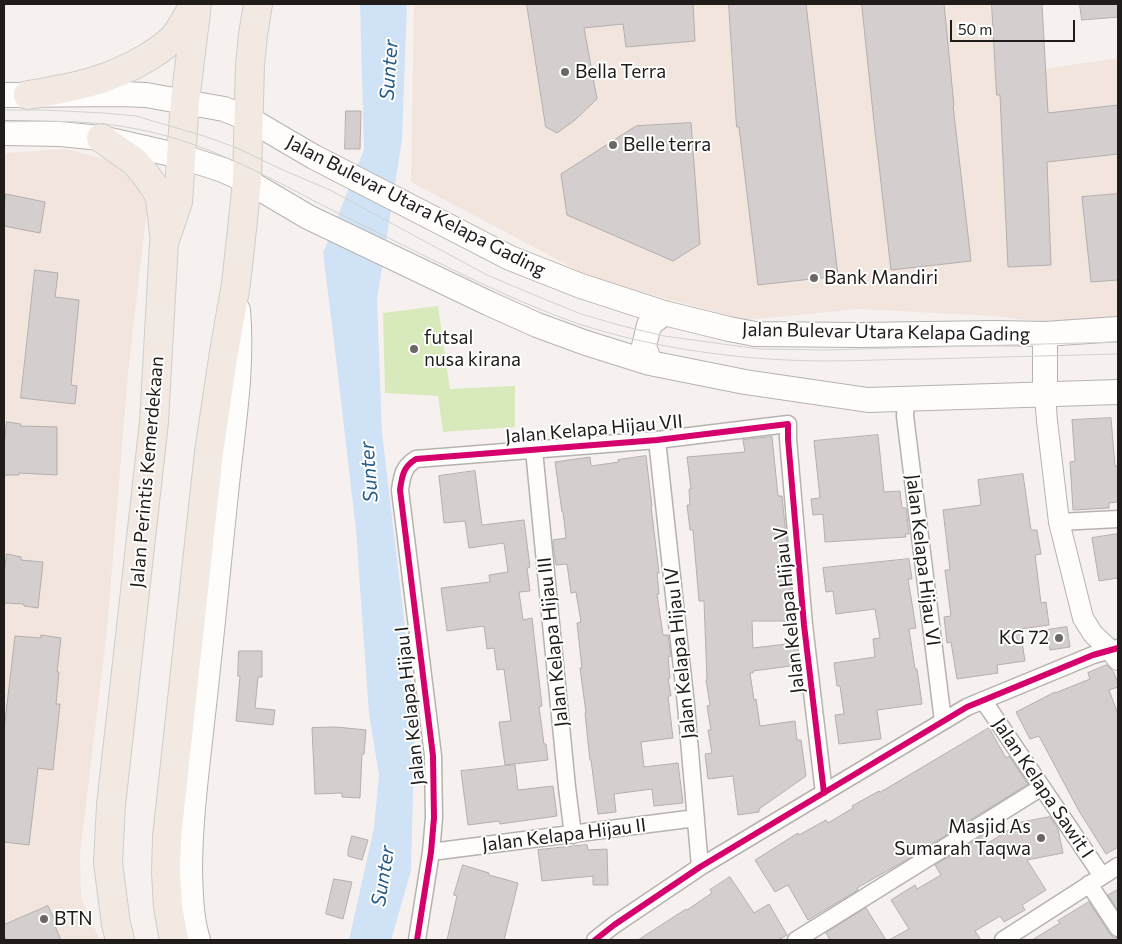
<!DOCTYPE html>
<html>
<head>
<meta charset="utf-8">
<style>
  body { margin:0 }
  #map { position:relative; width:1122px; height:944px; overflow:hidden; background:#f6f1ee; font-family:Commissioner,sans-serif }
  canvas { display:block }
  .frame { position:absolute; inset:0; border:5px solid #201c1a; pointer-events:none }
  .scale { position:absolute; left:950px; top:20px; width:125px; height:22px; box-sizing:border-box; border:2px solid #201c1a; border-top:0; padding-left:6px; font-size:15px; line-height:18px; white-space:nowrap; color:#201c1a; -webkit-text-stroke:4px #fff; paint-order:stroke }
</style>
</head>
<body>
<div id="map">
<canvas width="1122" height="944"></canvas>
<div class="frame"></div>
<div class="scale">50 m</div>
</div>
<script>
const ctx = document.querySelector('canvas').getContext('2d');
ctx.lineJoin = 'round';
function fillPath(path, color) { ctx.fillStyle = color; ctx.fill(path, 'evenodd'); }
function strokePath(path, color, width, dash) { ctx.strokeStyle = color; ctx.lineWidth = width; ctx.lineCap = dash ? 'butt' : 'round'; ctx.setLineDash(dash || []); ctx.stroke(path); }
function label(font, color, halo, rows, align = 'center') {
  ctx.font = font + ' Commissioner,sans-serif'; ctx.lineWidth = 4; ctx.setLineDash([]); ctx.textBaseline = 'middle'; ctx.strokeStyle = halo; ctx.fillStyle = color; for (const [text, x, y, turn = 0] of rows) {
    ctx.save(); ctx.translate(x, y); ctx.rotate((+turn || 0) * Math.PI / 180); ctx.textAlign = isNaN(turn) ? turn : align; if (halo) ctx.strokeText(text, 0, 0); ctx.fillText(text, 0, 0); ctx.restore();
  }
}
fillPath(new Path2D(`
  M414,4H1036L1043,69L1118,58V321L1067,325L995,316L859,309L745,320L594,279L411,182Z
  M66,149L127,165L147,208L128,373L107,630L80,854L81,898L100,940H4V153Z`), '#f1e5de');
fillPath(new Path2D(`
  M438,306L450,389L515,386V427L443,432L438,396L385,393L383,313Z`), '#d8e9bc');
fillPath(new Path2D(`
  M360,4H407L402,140L377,300L382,432L415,712L411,871L391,940H349L374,828L379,775L369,714L356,530L333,333L323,253L364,150Z`), '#d0e3f6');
const building = new Path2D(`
  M527,4H693L695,41L626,47L623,24L584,28L597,99L575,120L557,133L546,127Z
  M729,4H806L838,276L758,285L739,127H737Z
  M862,4H944L954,106H953L971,261L891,270L874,122Z
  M992,4H1042L1048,113L1118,105V154L1047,162L1051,265L1008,267L1000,95H997Z
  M1080,4H1118V17L1082,20Z
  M346,111H361L360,149H345Z
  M691,123L700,244L673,261L567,215L561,174L636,126Z
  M6,194L45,202L40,233L4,226V209Z
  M1118,194V280L1091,282L1082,197Z
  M35,270L58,273L55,297L79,300L71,385L77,386L75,404L21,398Z
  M1111,418L1115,466H1118V502L1109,503V508L1073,510L1070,462L1075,461L1072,420Z
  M7,422L21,424L20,426L57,427V475L19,473V475H4V445Z
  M878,435L884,492L900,491L902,508H906L909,534H905L906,537L825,542L823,514L813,515L811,499L820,498L814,441Z
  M772,437L778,496H782L790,574L791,621H752L753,648L795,643L798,665L753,671V673H750L754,700L756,699L760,726L795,721L797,740H801L806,776L759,809V812L738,815L733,776L708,779L705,754L712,753L708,730H711L707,706L710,705L706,680H707L704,601H699L693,530H690L687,505H690L689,489H691L687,457L745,452L743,440Z
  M646,456L652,506H651L659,573H657L659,594H657L663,635H668L671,656L668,657L670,678H668L671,696H668L673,738L641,742L644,767L678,763L683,803L654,806L652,789L614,794L616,812L598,814L591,760H590L588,742L585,713H586L580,668H582L577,623L581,622L576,592L571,593L567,564L556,565L553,545V540L566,538L563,512H562L555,462L590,457L591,466L619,462L618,460Z
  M475,471L482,525L524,520L530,567L527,568L530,591L519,592L523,620L532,618L542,706L539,707L544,744H546L548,760L505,765L499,722L511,721L504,669L497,670L494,648L487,649L484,626L447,631L441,588L490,582L489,575L508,572L504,543L469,548L465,521L444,523L439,476Z
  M1023,474L1031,530H1037L1041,554L1035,555L1041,603L1046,602L1049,625L1020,629L1025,661L997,665L998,673L957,679L951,642L947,643L944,617L951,616L945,570H950L943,510L981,505L978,480Z
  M1118,534V578L1099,581L1092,538Z
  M7,554L21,557V560L43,562L38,608L24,606V604L4,603V573Z
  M909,559L912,579H908L916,628L909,629L915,669H917L922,704L877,710L881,739L839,744L835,715L844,714L840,686H837L834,663L875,657L873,639L880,638L875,609L836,614L833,591L826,592L823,568Z
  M1067,627L1070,647L1050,650L1047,630Z
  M41,635L61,638L57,672H59L56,704H60L53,770L38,768L29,845L4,842V730L15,636L41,638Z
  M239,651H262V677H258L255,708L275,710L273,725L236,721L240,676H238Z
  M1107,665L1113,671L1118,683V687L1109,690L1118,714V847L1106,854L1079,811L1039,736L1030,739L1016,712L1055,692V693L1090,679L1088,673Z
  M336,727L366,730L364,754H362L360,798L342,797V793L315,794L312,728Z
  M989,728L1006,758L1009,756L1028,784L908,859L857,888L858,890L808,920L788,885L775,892L755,860L798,833L799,835L826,820L828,823L853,808L852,806L879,791L880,792Z
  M515,765L518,790L553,786L557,816L500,824L499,821L468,825L461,771Z
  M1050,817L1058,829L1063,853L1027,860L1046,890L1022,905L1025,910L1004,922L1000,916L975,931L981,940H889L909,929L891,900L915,885L917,889L941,875L935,865L984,835L988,843L1015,826L1013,824Z
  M352,836L368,840L362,860L348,856V851Z
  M587,845L588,850L607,849L608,885H593V876L542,881L538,850Z
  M463,865L489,873V875L518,883L504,940H447L457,896L454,895Z
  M730,877L754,913L769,904L787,935L778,940H638L686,909L687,910L712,893L710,890Z
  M334,879L352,882L343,919L326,914Z
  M1118,890V910L1108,895Z
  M1089,902L1110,934L1113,937L1118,938V940H1032L1060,923L1058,921Z
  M48,906L56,923L54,924L61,940H6L4,935V925Z
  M866,908L886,940H830L826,933Z`);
fillPath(building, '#d4cfce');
strokePath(building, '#b3afad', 1);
const minor = new Path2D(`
  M906,399L905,416L943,721
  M657,440L686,705L700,867
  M534,450L567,787L573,835
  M1059,522L1118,519
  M983,700L1102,876
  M431,852L696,818
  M1089,884L1118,928
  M417,940L431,852L434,818L433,756L400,490C402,476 403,467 416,459L657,440L788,424V439L804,625L824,793
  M595,940L614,925L700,867L967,707L1093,655L1118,648
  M796,940L1042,787
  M1003,940L1118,866`);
const tertiary = new Path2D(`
  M1045,395L1047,421L1059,522L1083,618L1093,634L1110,650L1118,660`);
const secondary = new Path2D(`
  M4,95L120,94L146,95L224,109L249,119L314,157L510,258L581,286L664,313L729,329L755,334L859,335L996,333L1045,334L1118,329
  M4,133L60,134L101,138L180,156L223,170L247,181L308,217L490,304L537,325L586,343L650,363L745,382L868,400L1118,392
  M650,363L644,346L649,325L664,313
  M1045,384V334
  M198,940C191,918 191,896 190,873C190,828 195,785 200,741C210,655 218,570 227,484C233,427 243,368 238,310`);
const trunk = new Path2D(`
  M28,95C72,88 109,81 148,57C158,51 167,45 175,36C182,27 187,16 193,7
  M101,138L135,162L145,174L155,188L160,199L164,234
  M120,940L116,924L108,863L111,805L154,422L164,243L178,202L185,101L197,4
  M174,940L168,907L166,873L167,837L209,452L224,352L236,284L243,220L247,181L250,65L253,35L258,4`);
strokePath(minor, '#b6b2b0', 19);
strokePath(tertiary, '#b6b2b0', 22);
strokePath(secondary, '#b6b2b0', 26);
strokePath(trunk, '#cfcdcb', 30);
strokePath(minor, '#fefdfc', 16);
strokePath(tertiary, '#fefdfc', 20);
strokePath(secondary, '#fefdfc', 24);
strokePath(trunk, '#f1e9e2', 28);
strokePath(new Path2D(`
  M4,110H44L104,113L136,116L204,136L237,148L283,170L330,190L487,275L544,299L581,314L619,325L664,336L759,349L825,350L1118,342
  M4,122C48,121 94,120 137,129C204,142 261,173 320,204C358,223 397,242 435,261C482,284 530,307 579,324C655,349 747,361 827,361C860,361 893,359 926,359C990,357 1054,356 1118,354`), '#d2d1cf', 1);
strokePath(new Path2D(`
  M417,940L431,852L434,818L433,756L400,490C402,476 403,467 416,459L657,440L788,424V439L804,625L824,793
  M595,940L614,925L700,867L967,707L1093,655L1118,648`), '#d6006c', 6);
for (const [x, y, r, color] of [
  [565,72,5,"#6b6764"],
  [613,145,5,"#6b6764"],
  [814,278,5,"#6b6764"],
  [414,349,5,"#6b6764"],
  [1059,638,5,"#6b6764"],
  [1041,838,5,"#6b6764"],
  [44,919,5,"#6b6764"]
]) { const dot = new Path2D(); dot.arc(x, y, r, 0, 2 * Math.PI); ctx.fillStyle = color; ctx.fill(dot); strokePath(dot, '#fff', 2); }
label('19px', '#201c1a', '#fff', [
  ["Bella Terra",575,72],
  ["Belle terra",623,145],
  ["Bank Mandiri",824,278],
  ["futsal",424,338],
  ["nusa kirana",424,360],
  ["KG 72",1049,638,"right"],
  ["Masjid As",1031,827,"right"],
  ["Sumarah Taqwa",1031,849,"right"],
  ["BTN",54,919]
], 'left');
label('19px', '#201c1a', '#fff', [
  ["Jalan Bulevar Utara Kelapa Gading",416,206,27],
  ["Jalan Bulevar Utara Kelapa Gading",886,332,1],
  ["Jalan Kelapa Hijau VII",594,429,-5],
  ["Jalan Perintis Kemerdekaan",147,472,-85],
  ["Jalan Kelapa Hijau VI",923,560,83],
  ["Jalan Kelapa Hijau V",789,610,-96],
  ["Jalan Kelapa Hijau III",553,642,-96],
  ["Jalan Kelapa Hijau IV",680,653,-96],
  ["Jalan Kelapa Hijau I",410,706,-96],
  ["Jalan Kelapa Sawit I",1043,788,56],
  ["Jalan Kelapa Hijau II",564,835,-7]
]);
label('italic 20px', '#255c89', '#fff', [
  ["Sunter",389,70,-86],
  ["Sunter",369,472,-94],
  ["Sunter",383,876,-81]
]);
</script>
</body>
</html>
